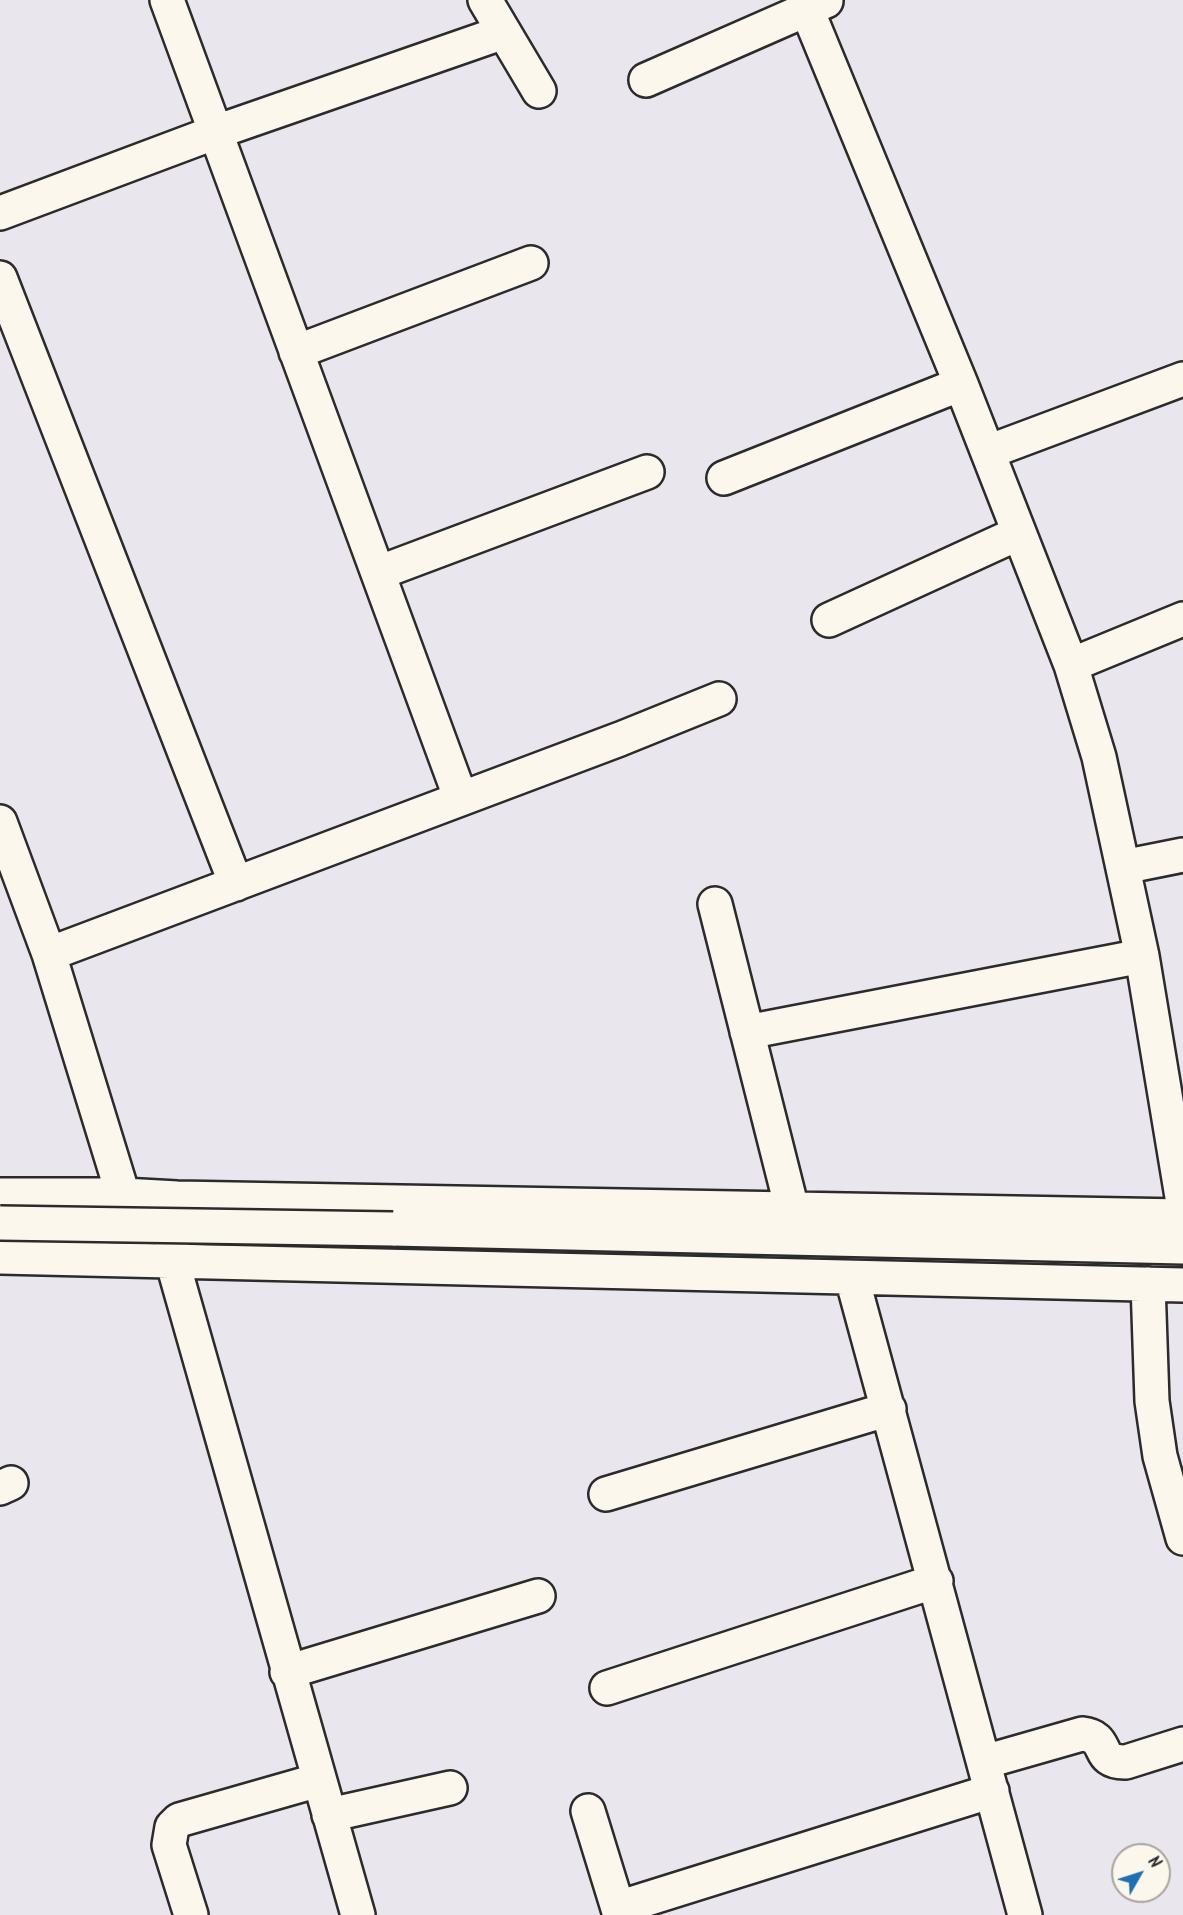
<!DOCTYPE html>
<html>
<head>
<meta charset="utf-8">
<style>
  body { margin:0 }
  #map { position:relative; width:1183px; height:1915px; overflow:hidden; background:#eae6ee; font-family:Kalam,sans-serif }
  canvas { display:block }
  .north { position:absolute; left:1111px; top:1843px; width:60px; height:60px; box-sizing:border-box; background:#fbf7ec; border:2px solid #a8a59f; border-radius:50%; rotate:51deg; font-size:16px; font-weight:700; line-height:24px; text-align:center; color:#2b2b2b }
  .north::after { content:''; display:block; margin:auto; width:21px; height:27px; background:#1f6fb2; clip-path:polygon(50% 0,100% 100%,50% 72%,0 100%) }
</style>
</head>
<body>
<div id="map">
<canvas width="1183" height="1915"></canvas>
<div class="north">N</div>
</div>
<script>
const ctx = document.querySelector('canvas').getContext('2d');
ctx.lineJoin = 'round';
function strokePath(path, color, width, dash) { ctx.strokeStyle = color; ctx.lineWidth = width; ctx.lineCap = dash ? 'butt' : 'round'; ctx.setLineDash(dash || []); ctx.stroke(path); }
const minor = new Path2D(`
  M167,0L461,799
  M485,0L539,91
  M803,0L961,384L1071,665L1099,757L1142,956L1183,1203
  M646,80L826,1
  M0,213L216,132L504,32
  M0,278L236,884
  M296,352L531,263
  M988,452L1183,379
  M724,478L961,384
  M378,573L647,472
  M829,620L1019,533
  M1071,665L1183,619
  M0,822L49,954L123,1195
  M1123,867L1183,855
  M715,904L792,1209
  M49,954L620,739L719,699
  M747,1032L1142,956
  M0,1195H123L177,1198L1183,1216
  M173,1241L172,1260L358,1915
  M0,1257L1183,1285
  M852,1278L1025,1915
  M1148,1284L1152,1401L1160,1456L1183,1538
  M0,1488L11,1483
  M606,1494L889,1409
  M287,1672L538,1596
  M607,1688L936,1581
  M984,1762L1082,1734C1112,1737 1093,1763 1126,1762L1183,1744
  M588,1811L620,1915
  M329,1815L450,1788
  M618,1908L992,1791
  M191,1915L169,1845L172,1827L179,1820L319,1780`);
const major = new Path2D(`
  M393,1229L1183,1247`);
strokePath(minor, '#2b2b2b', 38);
strokePath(major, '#2b2b2b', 38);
strokePath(minor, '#fbf7ec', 33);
strokePath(major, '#fbf7ec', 33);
const majorBridge = new Path2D(`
  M0,1223L393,1229`);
strokePath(majorBridge, '#2b2b2b', 38, []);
strokePath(majorBridge, '#fbf7ec', 33);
</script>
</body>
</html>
